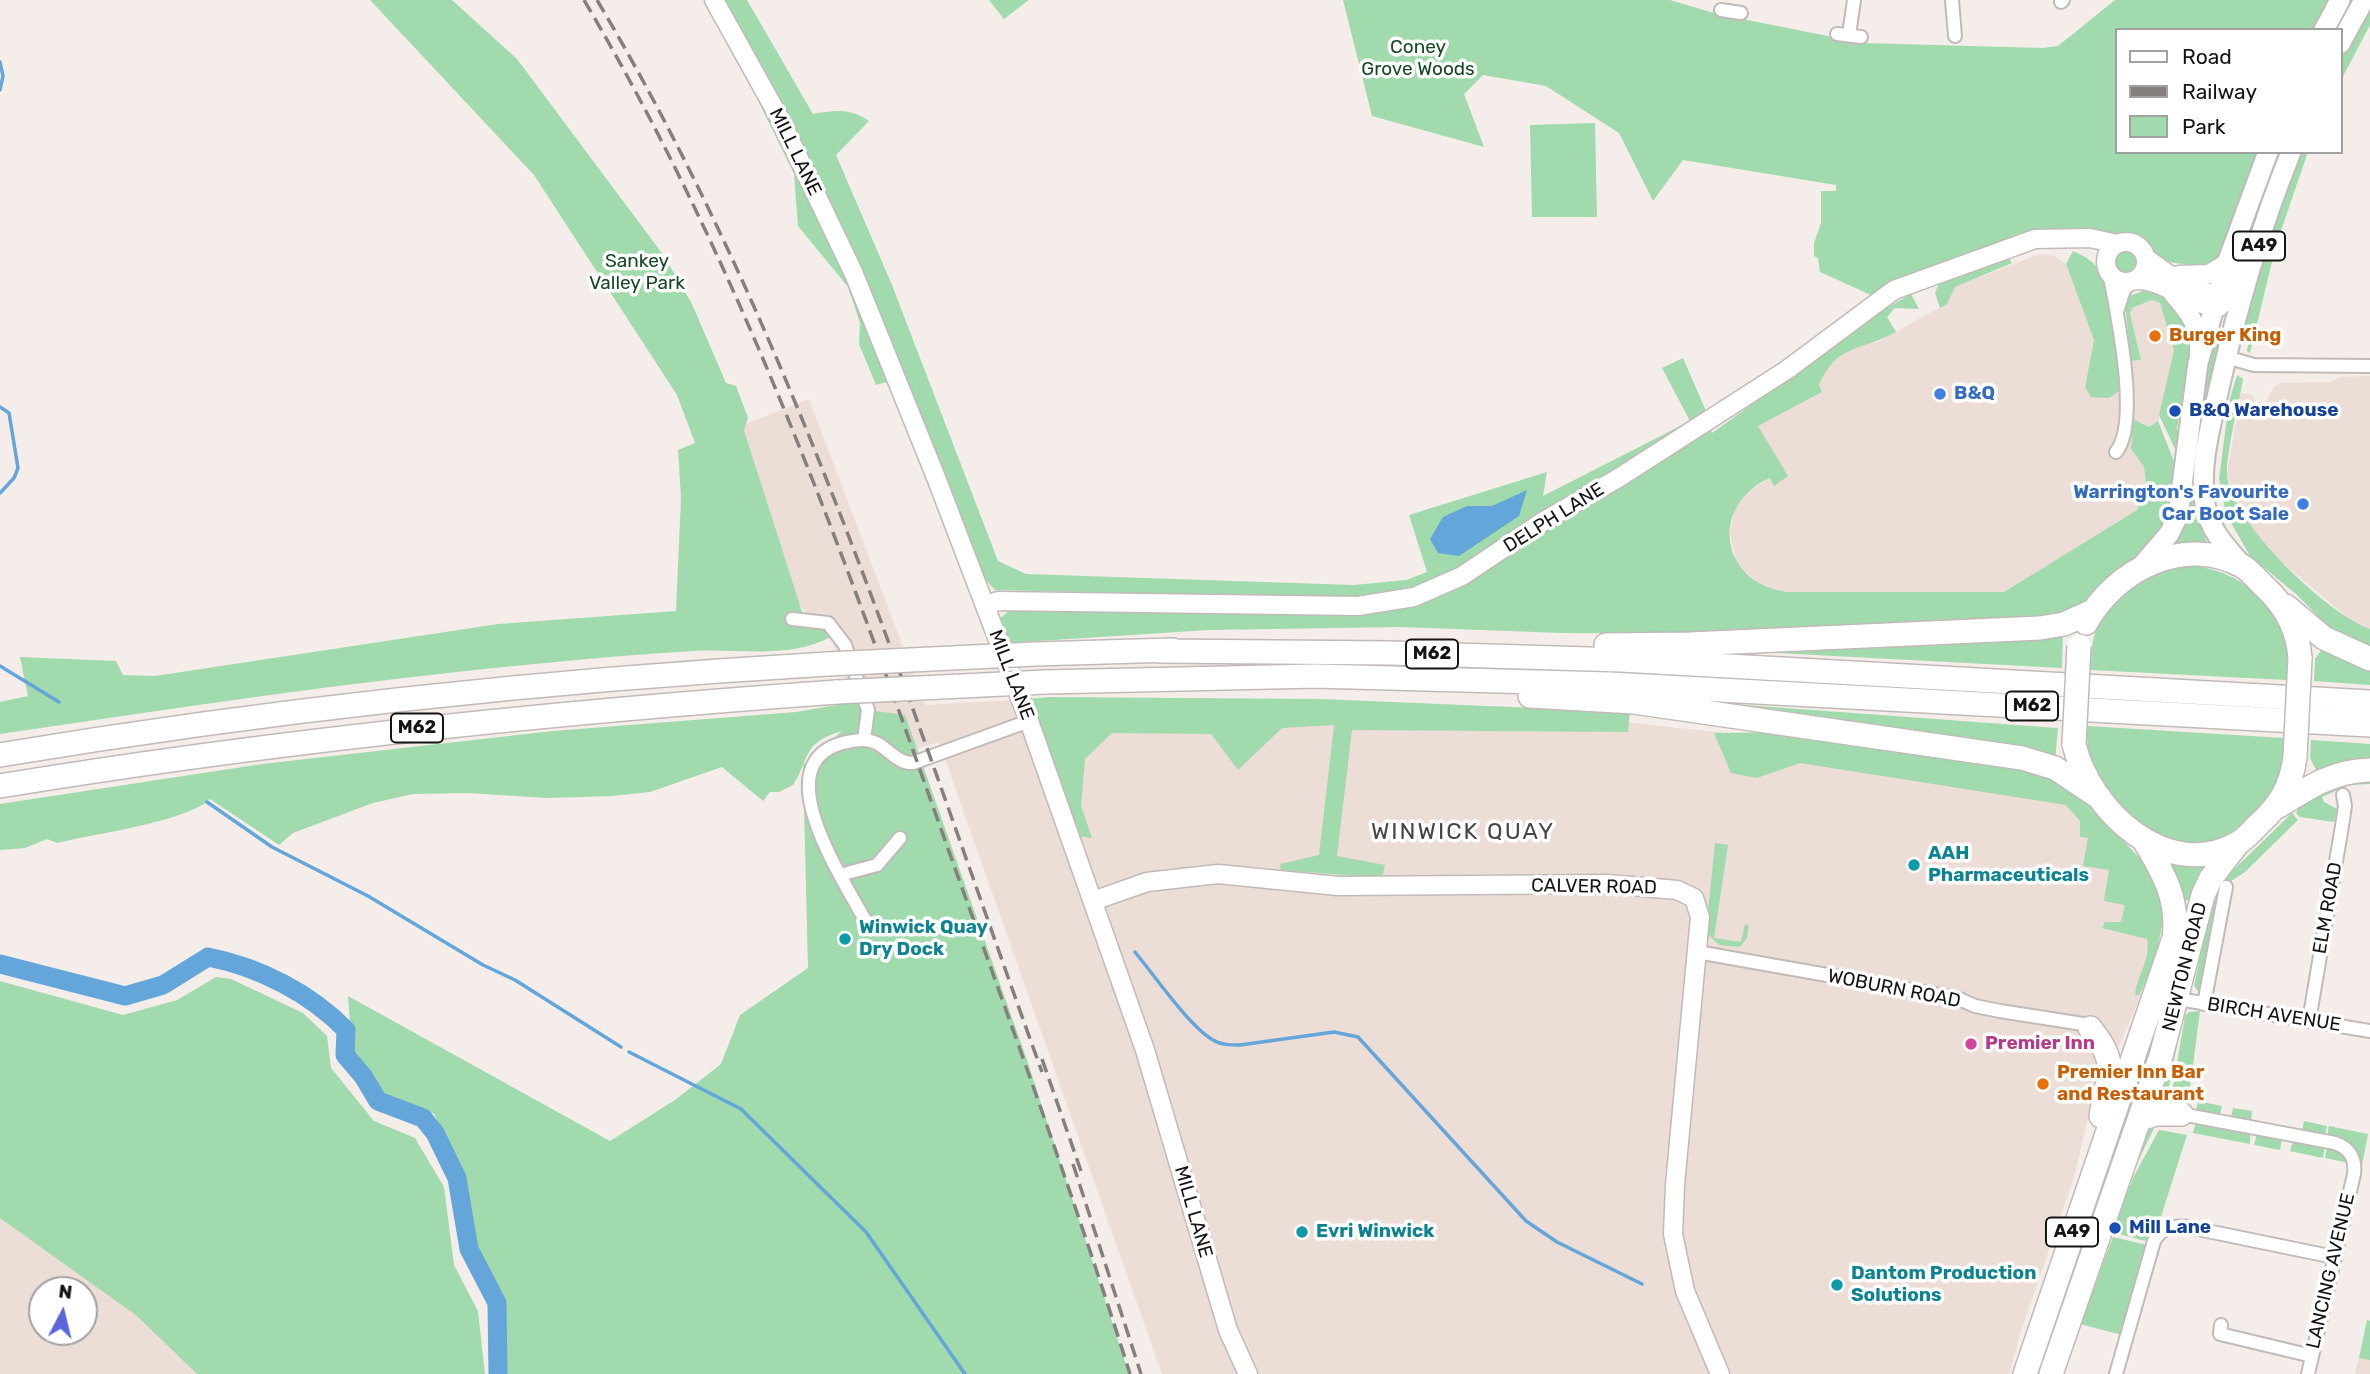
<!DOCTYPE html>
<html>
<head>
<meta charset="utf-8">
<style>
  body { margin:0 }
  #map { position:relative; width:2370px; height:1374px; overflow:hidden; background:#f4edea; font-family:Rubik,sans-serif }
  canvas { display:block }
  .legend { position:absolute; left:2115px; top:28px; width:228px; height:126px; box-sizing:border-box; background:#fff; border:2px solid #a2a1a1; margin:0; padding:9px 12px; list-style:none; font-size:21px; color:#161413 }
  .legend li { display:flex; align-items:center; gap:14px; height:35px }
  .legend b { width:35px; border:2px solid #a2a1a1 }
  .north { position:absolute; left:28px; top:1276px; width:70px; height:70px; box-sizing:border-box; background:#fff; border:2px solid #a2a1a1; border-radius:50%; rotate:7deg; font-size:19px; font-weight:700; line-height:28px; text-align:center; color:#161413 }
  .north::after { content:''; display:block; margin:auto; width:24px; height:32px; background:#5b66dd; clip-path:polygon(50% 0,100% 100%,50% 72%,0 100%) }
</style>
</head>
<body>
<div id="map">
<canvas width="2370" height="1374"></canvas>
<ul class="legend">
<li><b style="height:9px;background:#fff"></b>Road</li>
<li><b style="height:9px;background:#85807e"></b>Railway</li>
<li><b style="height:19px;background:#a1daad"></b>Park</li>
</ul>
<div class="north">N</div>
</div>
<script>
const ctx = document.querySelector('canvas').getContext('2d');
ctx.lineJoin = 'round';
function fillPath(path, color) { ctx.fillStyle = color; ctx.fill(path, 'evenodd'); }
function strokePath(path, color, width, dash) { ctx.strokeStyle = color; ctx.lineWidth = width; ctx.lineCap = dash ? 'butt' : 'round'; ctx.setLineDash(dash || []); ctx.stroke(path); }
function label(font, color, halo, rows, align = 'center') {
  ctx.font = font + ' Rubik,sans-serif'; ctx.lineWidth = 7; ctx.setLineDash([]); ctx.textBaseline = 'middle'; ctx.strokeStyle = halo; ctx.fillStyle = color; for (const [text, x, y, turn = 0] of rows) {
    ctx.save(); ctx.translate(x, y); ctx.rotate((+turn || 0) * Math.PI / 180); ctx.textAlign = isNaN(turn) ? turn : align; if (halo) ctx.strokeText(text, 0, 0); ctx.fillText(text, 0, 0); ctx.restore();
  }
}
fillPath(new Path2D(`
  M2039,254L2054,255L2066,264L2094,340L2085,387L2120,363L2141,360L2130,314L2132,308L2152,300L2160,303L2164,309L2174,350L2158,421L2149,427L2134,419L2131,449L2144,467L2146,484L2137,510L2004,592H1785L1757,582L1746,572L1736,560L1730,534L1735,507L1742,496L1770,478L1758,426L1822,392L1819,385L1825,371L1849,348L1878,342L1946,304L1955,287Z
  M2370,376V629L2354,623L2276,557L2239,511L2227,474L2241,393L2254,396L2255,411L2260,414L2273,388L2279,383L2330,382L2340,377Z
  M809,399L925,705L1012,700L1022,729L1042,721H1615L2020,765L2123,838L2155,962L2119,1046L2102,1059L2074,1177L2021,1331L2009,1374H1162L939,742L901,754L861,734L833,641L798,603L743,425Z
  M0,1209L216,1374H0ZM42,1290H84V1332H42Z
  M2359,1358L2370,1360V1374H2355Z`), '#ecddd7');
fillPath(new Path2D(`
  M370,0H452L517,59L664,256L692,304L726,383L736,386L748,418L744,430L804,618H821L832,636C791,660 738,648 693,651C643,654 594,658 545,663C362,680 181,707 0,734V702L28,696L20,657L116,661L123,675L155,676L498,624L676,611L681,498L678,450L695,443L677,395L534,175Z
  M724,0H747L813,114C834,110 851,108 869,121L836,155L892,285L998,561L1026,574L1354,585L1406,580L1427,572L1409,515L1547,472L1543,496L1690,421L1662,368L1683,358L1706,411L1712,433L1885,309L1911,294L1919,309L1895,308L1887,317L1896,332C1862,351 1837,343 1819,385L1822,392L1758,426L1788,476L1774,486L1770,478C1726,497 1714,549 1754,580C1763,586 1775,589 1785,592H2004L2137,510L2146,484L2144,467L2131,449L2133,419L2149,427L2158,421L2175,464L2165,526L2153,542L2075,610L2053,618L1740,634L1562,633L1400,627L1209,630L1007,643L999,619L1010,610H1380L1426,586L1380,597L1347,598L995,590L984,578L950,488L925,464L894,380L876,385L859,344L860,323L848,287L798,226L794,174L751,86L757,59Z
  M989,0H1029L1004,19Z
  M1343,0H1670L1717,14L1863,43L2042,48L2058,46L2115,0H2332L2316,30H2116V152H2261L2217,269L2169,262L2135,238L2058,229L1873,296L1820,272L1818,258L1814,256V243L1821,223V191H1836V185L1683,160L1653,201L1619,133L1546,86L1483,75L1464,94L1484,147L1372,116Z
  M2370,5V25L2340,82V61Z
  M1595,123L1597,217H1532L1530,125Z
  M2300,152H2308L2276,245L2250,353L2247,351L2250,332L2245,328L2265,252Z
  M2114 262a12 12 0 1 1 24 0a12 12 0 1 1-24 0Z
  M2073,251C2084,256 2092,260 2099,270C2109,284 2119,363 2121,383L2119,391L2109,398L2091,397L2085,387L2094,340L2066,264Z
  M2007,255L2012,263L1955,287L1947,304L1940,308L1935,293L1939,283Z
  M2146,290L2165,298L2179,309L2193,341L2177,428L2180,443L2178,455L2159,415L2174,350L2160,303L2152,300L2132,308L2130,314L2141,360L2131,361L2125,303L2129,296Z
  M2214,331L2224,334L2195,489L2197,515L2184,518L2190,497L2194,424Z
  M2237,375L2243,379C2239,405 2226,451 2227,475C2231,522 2327,614 2370,629V654L2332,630L2296,594L2250,556L2226,514L2219,479L2229,402Z
  M2198,518L2208,545H2169L2184,521Z
  M2179,565C2230,565 2276,596 2288,647C2290,657 2288,670 2287,680L2091,670C2091,659 2091,648 2094,637C2102,601 2146,575 2179,565Z
  M2063,630L2062,668L1701,649Z
  M2325,645L2370,665V685L2314,681L2315,659Z
  M1049,697L1321,699L1630,712L1628,732L1352,730L1337,856L1385,865L1382,878L1281,870L1280,864L1319,855L1334,725L1282,728L1238,770L1211,734L1112,733L1085,759L1081,806L1092,838L1079,836L1028,699Z
  M860,701L868,710L905,715L1027,1060L1129,1374H506L504,1303L475,1243L464,1175L434,1114L384,1094L352,1050L348,996L610,1141L675,1100L721,1064L740,1015L808,968L803,765L842,731C801,743 811,758 793,785L779,792H770L763,801L722,767L650,792L612,796L548,798L467,793L413,794L373,803L293,833L279,845L210,799C186,822 93,834 57,843L47,839L25,848L0,850V804L262,764L553,731L796,712Z
  M1690,701L2058,728L2055,761Z
  M2087,726L2284,738C2283,754 2283,771 2277,786C2273,795 2263,804 2257,811C2211,863 2154,847 2115,799C2095,775 2086,757 2087,726Z
  M1795,732L2020,765L2073,787L2148,867L2165,910L2155,962L2139,995H2135C2137,976 2151,959 2147,939L2102,928L2105,922H2121L2125,905L2104,901L2109,870L2083,866L2088,838L2080,837V821L2066,805L1800,763L1757,778L1731,773L1714,733Z
  M2311,740L2370,744V762L2317,772L2310,758Z
  M2370,776V784L2349,785L2322,797L2324,802L2337,809L2334,822L2300,817L2296,813C2307,790 2345,784 2370,776Z
  M2292,813L2298,820L2245,872L2225,885L2223,880Z
  M1715,843L1728,845L1714,938L1741,942L1745,924L1749,925L1747,938L1740,947L1719,945L1706,932Z
  M2170,861L2208,862L2195,899L2184,901Z
  M2212,901L2219,903L2201,995L2194,986Z
  M2194,903L2181,965L2106,1194L2093,1189L2186,920L2185,906Z
  M216,977L231,979L303,1013L327,1036L331,1068L374,1121L415,1138L444,1187L454,1265L478,1311L485,1374H197L137,1316L0,1218V981L123,1015L177,1000Z
  M2184,1010L2166,1101L2161,1090Z
  M2200,1011L2189,1096L2172,1092L2185,1016L2189,1012Z
  M2198,1101L2222,1106L2220,1115L2196,1111Z
  M2233,1108L2252,1111L2251,1121L2231,1117Z
  M2160,1116L2127,1184L2147,1124Z
  M2304,1121L2327,1126L2325,1135L2302,1131Z
  M2196,1122L2250,1133V1144L2193,1133Z
  M2329,1126L2368,1134L2362,1165L2352,1145L2327,1136Z
  M2159,1130L2187,1135L2159,1223L2145,1241L2116,1233L2118,1214L2134,1176Z
  M2257,1134L2282,1139L2280,1150L2254,1145Z
  M2293,1141L2325,1147L2323,1158L2290,1151Z
  M2327,1147L2342,1152L2349,1163L2325,1158Z
  M2092,1193L2105,1198L2045,1374H2031Z
  M2113,1237L2147,1245L2122,1335L2080,1324Z
  M2367,1320L2370,1321V1360L2359,1358Z`), '#a1daad');
fillPath(new Path2D(`
  M1527,490L1519,516L1459,556L1438,553L1430,539L1443,517L1467,506H1492Z`), '#64a6da');
strokePath(new Path2D(`
  M0,62L3,76L0,90
  M0,407L9,413L18,468L14,478L0,493
  M0,666L59,702
  M207,802L272,847L368,896L483,965L515,980L621,1047
  M1135,952C1154,975 1189,1026 1213,1040C1221,1045 1231,1045 1240,1045L1334,1032L1358,1037L1526,1221L1557,1242L1642,1284
  M629,1052L741,1109L866,1232L965,1374`), '#64a6da', 3.5);
strokePath(new Path2D(`
  M0,964L125,996L163,985L208,957C259,967 310,993 346,1030L345,1055L363,1076L378,1101L423,1118L435,1133L457,1178L469,1249L497,1303L498,1374`), '#64a6da', 19);
const street = new Path2D(`
  M1952,0L1955,36
  M2061,2L2063,0
  M1721,10L1741,13
  M1837,34L1861,37
  M1849,35L1854,0
  M2109,271C2116,310 2141,421 2116,452
  M2117,312L2124,290L2132,281
  M2226,357L2254,365L2370,366
  M792,619L828,623L845,645L868,710L864,740
  M840,875L877,865L900,838
  M865,920C839,872 755,748 861,740C884,738 893,764 913,763L1029,721
  M1697,952L1957,998L1975,1006L2000,1011L2083,1024L2090,1028
  M2178,999L2370,1031
  M2204,1004L2226,887
  M2309,1021L2342,826L2345,806L2343,795
  M2181,1114L2335,1143C2350,1148 2356,1159 2354,1174L2308,1374
  M2221,1325L2220,1334L2312,1356
  M2116,1374L2154,1241C2162,1227 2173,1225 2188,1227L2334,1257`);
const secondary = new Path2D(`
  M714,0L779,117L854,274L937,480L1029,721L1145,1050L1228,1330L1248,1374
  M2106 262a20 20 0 1 1 40 0a20 20 0 1 1-40 0Z
  M2146,258L2168,274L2227,302
  M2179,275L2209,274L2227,263
  M2135,280C2165,279 2189,306 2219,307L2231,293L2250,240
  M2173,294C2190,313 2200,327 2199,353
  M985,605L998,601L1358,606L1414,597L1462,576L1544,521L1620,477L1788,369L1894,290L2035,239L2090,238L2117,244
  M1093,901L1147,882L1218,874L1338,886L1608,884L1677,890L1694,898L1700,917L1675,1185L1673,1234L1685,1291L1720,1374`);
const primary = new Path2D(`
  M2324,30L2340,0
  M2340,44L2364,0
  M2243,566C2226,547 2209,530 2205,504C2199,467 2210,428 2218,393C2236,311 2260,229 2291,152
  M2138,570L2169,534L2178,516L2198,363L2227,263L2268,152`);
const highway = new Path2D(`
  M2286,606L2324,638L2370,659
  M2086,623C2115,570 2184,534 2242,566C2251,571 2258,581 2266,588C2286,607 2298,630 2300,658
  M1606,645L1690,644L2040,628L2064,624L2093,611
  M1160,651L1390,653L1621,660L2370,702
  M1035,654L1173,650
  M1045,682L1316,676L1609,684L2370,725
  M1530,696L1634,702L2022,758L2055,768L2100,798
  M2074,744C2089,810 2167,884 2238,843C2245,839 2252,831 2258,825C2280,805 2291,787 2295,757
  M0,755C274,709 550,680 828,664
  M0,786C278,740 557,712 837,692
  M2279,806C2309,787 2333,771 2370,770
  M2090,1028C2120,1065 2108,1073 2101,1116
  M2140,1119L2156,1114H2181
  M2025,1374L2174,938C2179,900 2164,874 2145,842
  M2051,1374L2161,1056L2203,895L2211,878L2238,843`);
strokePath(street, '#c1bab8', 16);
strokePath(secondary, '#c1bab8', 21);
strokePath(primary, '#c1bab8', 23);
strokePath(highway, '#c1bab8', 26);
strokePath(street, '#fff', 12);
strokePath(secondary, '#fff', 18);
strokePath(primary, '#fff', 19);
strokePath(highway, '#fff', 23);
strokePath(new Path2D(`
  M584,0C727,242 826,505 920,770C991,971 1066,1170 1130,1374
  M597,0C794,332 911,710 1042,1072
  M1042,1059L1081,1171
  M1073,1164L1141,1374`), '#85807e', 3.5, [14, 7]);
const highwayBridge = new Path2D(`
  M828,664L1035,654
  M837,692L1045,682
  M2074,744L2079,646
  M2295,757L2300,658`);
strokePath(highwayBridge, '#c1bab8', 26, []);
strokePath(highwayBridge, '#fff', 23);
for (const [x, y, r, color] of [
  [2155,336,7,"#e8710a"],
  [1940,394,7,"#3f7fe0"],
  [2175,411,7,"#1a4fb4"],
  [2303,504,7,"#3f7fe0"],
  [1914,865,7,"#0f9aa8"],
  [845,939,7,"#0f9aa8"],
  [1971,1044,7,"#d1479c"],
  [2043,1084,7,"#e8710a"],
  [2115,1228,7,"#1a4fb4"],
  [1302,1232,7,"#0f9aa8"],
  [1837,1285,7,"#0f9aa8"]
]) { const dot = new Path2D(); dot.arc(x, y, r, 0, 2 * Math.PI); ctx.fillStyle = color; ctx.fill(dot); strokePath(dot, '#fff', 2.5); }
for (const [x, y, w] of [
  [2259,246,52],
  [1432,654,52],
  [2032,706,52],
  [417,728,52],
  [2072,1232,52]
]) { const box = new Path2D(); box.roundRect(x - w / 2, y - 14.5, w, 29, 5); ctx.fillStyle = '#fff'; ctx.fill(box); strokePath(box, '#161413', 2); }
label('bold 18px', '#161413', null, [
  ["A49",2259,246],
  ["M62",1432,654],
  ["M62",2032,706],
  ["M62",417,728],
  ["A49",2072,1232]
]);
label('19px', '#174825', '#fff', [
  ["Coney",1418,48],
  ["Grove Woods",1418,70],
  ["Sankey",637,262],
  ["Valley Park",637,284]
]);
label('19px', '#161413', '#fff', [
  ["MILL LANE",795,152,64],
  ["DELPH LANE",1554,518,-32],
  ["MILL LANE",1011,675,69],
  ["CALVER ROAD",1594,887,1],
  ["ELM ROAD",2328,908,-80],
  ["NEWTON ROAD",2185,967,-76],
  ["WOBURN ROAD",1894,989,11],
  ["BIRCH AVENUE",2274,1015,9],
  ["MILL LANE",1193,1212,74],
  ["LANCING AVENUE",2331,1271,-77]
]);
label('bold 19px', '#c56008', '#fff', [
  ["Burger King",2169,336],
  ["Premier Inn Bar",2057,1073],
  ["and Restaurant",2057,1095]
], 'left');
label('bold 19px', '#366cbe', '#fff', [
  ["B&Q",1954,394],
  ["Warrington's Favourite",2289,493,"right"],
  ["Car Boot Sale",2289,515,"right"]
], 'left');
label('bold 19px', '#164399', '#fff', [
  ["B&Q Warehouse",2189,411],
  ["Mill Lane",2129,1228]
], 'left');
label('bold 19px', '#0d838f', '#fff', [
  ["AAH",1928,854],
  ["Pharmaceuticals",1928,876],
  ["Winwick Quay",859,928],
  ["Dry Dock",859,950],
  ["Evri Winwick",1316,1232],
  ["Dantom Production",1851,1274],
  ["Solutions",1851,1296]
], 'left');
label('bold 19px', '#b23c85', '#fff', [
  ["Premier Inn",1985,1044]
], 'left');
ctx.letterSpacing = '2px';
label('23px', '#4a4442', '#fff', [
  ["WINWICK QUAY",1463,832]
]);
ctx.letterSpacing = '0px';
</script>
</body>
</html>
